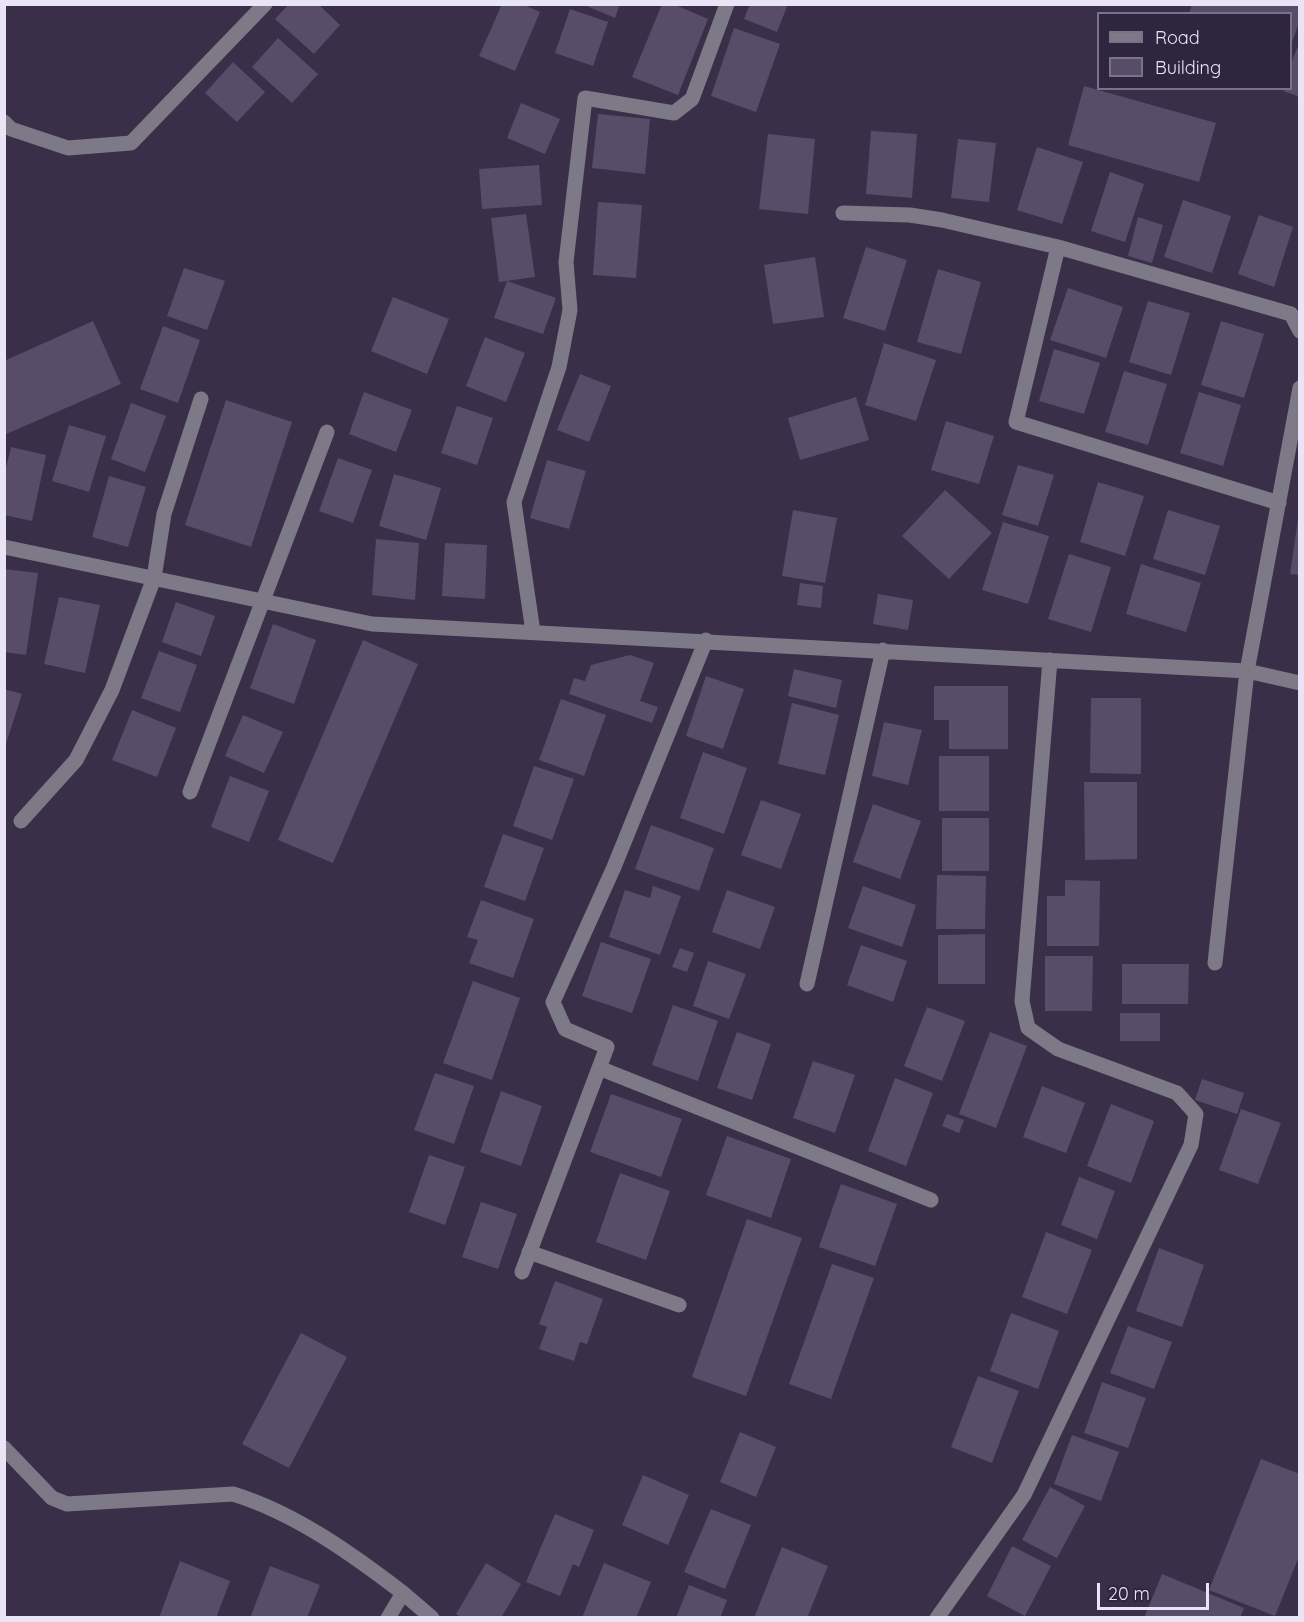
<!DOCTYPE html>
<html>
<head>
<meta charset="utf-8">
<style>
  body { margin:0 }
  #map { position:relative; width:1304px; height:1622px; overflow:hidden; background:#392f49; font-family:Quicksand,sans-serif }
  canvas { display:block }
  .frame { position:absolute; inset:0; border:6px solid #eae5f6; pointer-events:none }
  .legend { position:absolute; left:1097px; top:12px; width:195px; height:78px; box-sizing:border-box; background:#2e253e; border:2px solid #797288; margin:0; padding:8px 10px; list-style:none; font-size:18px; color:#eae5f6 }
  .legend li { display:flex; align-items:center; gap:12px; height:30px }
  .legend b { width:30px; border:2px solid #797288 }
  .scale { position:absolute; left:1097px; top:1583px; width:112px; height:27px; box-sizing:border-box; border:3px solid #eae5f6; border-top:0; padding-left:8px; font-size:18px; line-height:21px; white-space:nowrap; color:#eae5f6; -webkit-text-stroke:4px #2e253e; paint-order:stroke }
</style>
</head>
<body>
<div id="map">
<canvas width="1304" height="1622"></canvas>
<div class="frame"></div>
<ul class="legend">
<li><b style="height:8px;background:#7d7986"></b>Road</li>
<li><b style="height:16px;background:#574d68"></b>Building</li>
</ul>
<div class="scale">20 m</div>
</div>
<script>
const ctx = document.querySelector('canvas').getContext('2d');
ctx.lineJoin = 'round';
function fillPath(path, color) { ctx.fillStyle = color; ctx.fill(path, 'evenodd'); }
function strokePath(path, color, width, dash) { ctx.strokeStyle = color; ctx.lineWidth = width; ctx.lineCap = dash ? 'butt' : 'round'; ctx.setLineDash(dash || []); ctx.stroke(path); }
fillPath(new Path2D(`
  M289,4H318L340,25L314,54L275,19Z
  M502,4H522L540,12L515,71L479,56Z
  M582,4H620L615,18Z
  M662,4H673L708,19L678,95L632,77Z
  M750,4H788L777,32L744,19Z
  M1192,4H1300V20L1291,45L1290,14H1189Z
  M570,9L608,22L593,66L555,53Z
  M734,28L780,44L756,112L711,96Z
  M278,38L318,74L292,103L252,67Z
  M1297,48L1300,49V97L1283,91L1290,88V67Z
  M233,62L265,92L237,122L205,93Z
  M1084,86L1216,123L1199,182L1068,145Z
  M521,103L560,119L545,154L507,138Z
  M598,114L650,119L645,174L592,168Z
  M871,131L917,134L912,198L866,194Z
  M768,134L815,139L808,214L759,209Z
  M958,139L996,143L989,202L951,198Z
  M1037,147L1083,162L1062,224L1017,210Z
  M539,165L542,205L482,209L479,169Z
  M1110,172L1144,184L1125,242L1091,231Z
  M1183,200L1231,216L1212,273L1164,257Z
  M598,202L642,205L636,278L593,275Z
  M526,214L535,277L499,282L491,218Z
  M1259,215L1293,227L1274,287L1238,274Z
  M1138,217L1163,225L1152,263L1128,256Z
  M866,247L907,260L885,331L843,318Z
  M815,257L824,317L773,324L764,265Z
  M184,268L225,281L207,330L167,316Z
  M938,269L981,282L961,354L917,342Z
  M507,281L556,298L543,334L494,318Z
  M1068,288L1123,307L1106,358L1050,340Z
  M393,297L449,319L427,374L371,351Z
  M1148,301L1190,313L1171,375L1129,362Z
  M93,321L121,384L4,435V361Z
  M1221,321L1264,334L1244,398L1201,385Z
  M163,326L200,340L178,403L140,389Z
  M485,337L525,353L506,402L466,386Z
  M884,343L936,360L916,421L865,405Z
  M1054,349L1100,363L1084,414L1039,401Z
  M1124,371L1167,384L1148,445L1105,432Z
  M580,374L611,386L589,442L557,430Z
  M364,392L412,410L396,452L349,434Z
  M1199,392L1241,405L1223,466L1180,453Z
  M856,397L869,440L800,460L788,418Z
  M226,400L292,422L251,547L185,525Z
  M131,403L166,416L145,472L111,459Z
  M457,406L493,418L477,465L441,453Z
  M946,421L994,436L979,484L931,470Z
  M69,425L106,436L89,492L52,481Z
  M11,447L46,455L32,521L4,515V476Z
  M338,458L372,470L353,523L319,511Z
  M547,460L586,471L569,529L530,518Z
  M1018,465L1054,475L1038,526L1002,515Z
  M394,474L441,488L426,540L379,526Z
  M109,476L146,487L128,547L92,537Z
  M1098,482L1144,496L1125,556L1080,542Z
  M945,490L992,533L949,579L902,536Z
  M793,510L837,518L825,583L782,576Z
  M1168,510L1220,526L1205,575L1153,559Z
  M1298,519H1300V575L1290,574Z
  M1003,522L1049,536L1028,604L982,590Z
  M376,539L419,543L415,600L372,595Z
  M445,543L487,545L485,599L442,596Z
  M1069,554L1111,567L1091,632L1048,619Z
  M1141,564L1201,583L1186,632L1126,614Z
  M4,569L38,573L26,655L4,652Z
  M800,583L823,586L821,608L797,605Z
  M878,594L913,600L908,630L873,624Z
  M59,597L100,605L85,673L44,664Z
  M176,602L215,616L201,656L162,642Z
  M273,624L316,640L294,704L250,688Z
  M363,640L418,664L333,863L278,840Z
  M159,651L197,665L180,712L141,698Z
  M630,655L654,663L640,701L658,707L652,723L569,694L574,678L585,681L591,665Z
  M794,669L842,680L836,708L788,696Z
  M706,676L744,689L723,749L686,736Z
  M934,686H1008V749H949V720H934Z
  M4,689L22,694L5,747H4Z
  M1091,698H1141V774L1090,773Z
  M561,699L606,715L584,776L539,760Z
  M792,703L839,715L825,775L778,764Z
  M132,710L176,728L157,777L112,760Z
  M243,715L283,732L264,773L225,756Z
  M884,722L922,730L908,785L872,776Z
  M703,752L747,768L724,834L680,818Z
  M939,756H989V811H939Z
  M534,766L574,779L552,840L513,826Z
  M230,776L269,791L249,842L211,827Z
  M1084,782H1137V859L1085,860Z
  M761,800L801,814L781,869L741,855Z
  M873,804L921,821L900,879L853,862Z
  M942,818H989V871H942Z
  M651,825L714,848L699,891L635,869Z
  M503,834L544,848L525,901L484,887Z
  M937,875L986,876L985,929H936Z
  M1065,880L1100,881L1099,946H1047V896H1065Z
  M653,886L681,896L660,955L609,937L625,890L650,898Z
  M863,886L916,905L902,947L848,928Z
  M727,890L775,907L760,949L712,932Z
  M481,900L534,919L513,978L469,963L478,940L467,937Z
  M985,934V984H938V935Z
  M601,942L651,959L632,1013L582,996Z
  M861,945L907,961L893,1002L847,985Z
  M680,948L694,953L687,972L672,967Z
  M1045,956H1093L1092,1011H1045Z
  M708,961L746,974L729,1019L693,1006Z
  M1122,964H1189L1188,1004H1122Z
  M473,981L520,998L492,1080L443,1063Z
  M673,1005L718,1021L698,1081L652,1065Z
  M927,1007L965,1021L942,1081L904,1066Z
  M1120,1013H1160V1041H1120Z
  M737,1032L771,1044L752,1100L717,1088Z
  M990,1032L1027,1046L996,1128L959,1114Z
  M813,1061L855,1075L835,1133L793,1118Z
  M435,1073L474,1086L454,1144L414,1130Z
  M895,1078L933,1093L906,1166L868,1151Z
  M1202,1079L1244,1093L1237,1114L1195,1100Z
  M1042,1086L1085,1103L1066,1153L1023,1137Z
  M501,1091L542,1106L521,1166L480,1152Z
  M611,1094L682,1119L661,1177L590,1152Z
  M1111,1104L1154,1121L1131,1183L1087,1166Z
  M1241,1109L1281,1123L1258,1184L1219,1170Z
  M947,1114L964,1120L959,1133L942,1126Z
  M727,1136L791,1159L771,1218L706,1195Z
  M429,1155L465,1167L445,1225L409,1212Z
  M620,1173L670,1191L646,1260L596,1242Z
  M1079,1177L1115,1191L1097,1239L1061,1225Z
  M841,1184L897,1204L875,1266L819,1247Z
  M481,1202L517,1214L498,1269L462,1257Z
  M747,1219L802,1238L746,1396L692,1377Z
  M1046,1232L1092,1250L1067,1314L1022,1297Z
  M1159,1248L1204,1265L1182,1327L1136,1311Z
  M832,1264L874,1278L831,1399L789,1384Z
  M555,1281L603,1299L587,1344L580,1342L574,1361L539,1349L547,1327L539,1324Z
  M1011,1313L1059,1331L1038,1389L990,1371Z
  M1128,1326L1172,1342L1154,1389L1110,1373Z
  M301,1333L347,1357L289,1468L242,1444Z
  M978,1376L1019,1391L992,1463L951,1447Z
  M1102,1382L1146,1398L1128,1448L1084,1433Z
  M740,1432L776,1447L756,1497L720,1482Z
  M1072,1435L1119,1452L1101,1501L1054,1484Z
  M1261,1459L1300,1474V1554L1275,1616L1209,1590Z
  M643,1475L689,1495L668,1545L622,1525Z
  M1050,1487L1085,1506L1057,1558L1022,1540Z
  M711,1509L751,1525L725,1589L684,1572Z
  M555,1514L594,1530L579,1567L573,1564L560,1596L526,1582Z
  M1012,1546L1051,1566L1025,1616L987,1596Z
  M782,1547L828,1566L807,1618H754Z
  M180,1561L230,1581L216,1618H159Z
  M486,1563L521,1584L501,1618H462L456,1614Z
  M604,1563L651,1582L636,1618H582Z
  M270,1566L320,1585L307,1618H250Z
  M1162,1574L1244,1608L1240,1618H1144Z
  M689,1585L727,1600L720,1618H676Z`), '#574d68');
strokePath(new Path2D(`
  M4,122L11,129L68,148L131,143L265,4
  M843,213L910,215L942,220L1058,247L1291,314L1300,331
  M1058,247L1016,422L1279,503
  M4,547L372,624L1247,671L1300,683
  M533,632L514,502L559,367L570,310L566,262L585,98L674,113L692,99L727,4
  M190,792L327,432
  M21,821L76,760L112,690L154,578L164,514L201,399
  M1215,963L1247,671L1300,388
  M807,984L883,650
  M599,1068L931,1200
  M529,1252L679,1305
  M522,1272L607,1047L565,1029L553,1002L614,867L706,640
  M4,1448L52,1498L67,1504L233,1494C295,1513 352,1554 403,1593
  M388,1618L403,1593L432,1618
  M937,1618L1024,1495L1191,1145L1196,1114L1177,1093L1058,1049L1028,1028L1022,1001L1050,660`), '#7d7986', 15);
</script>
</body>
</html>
